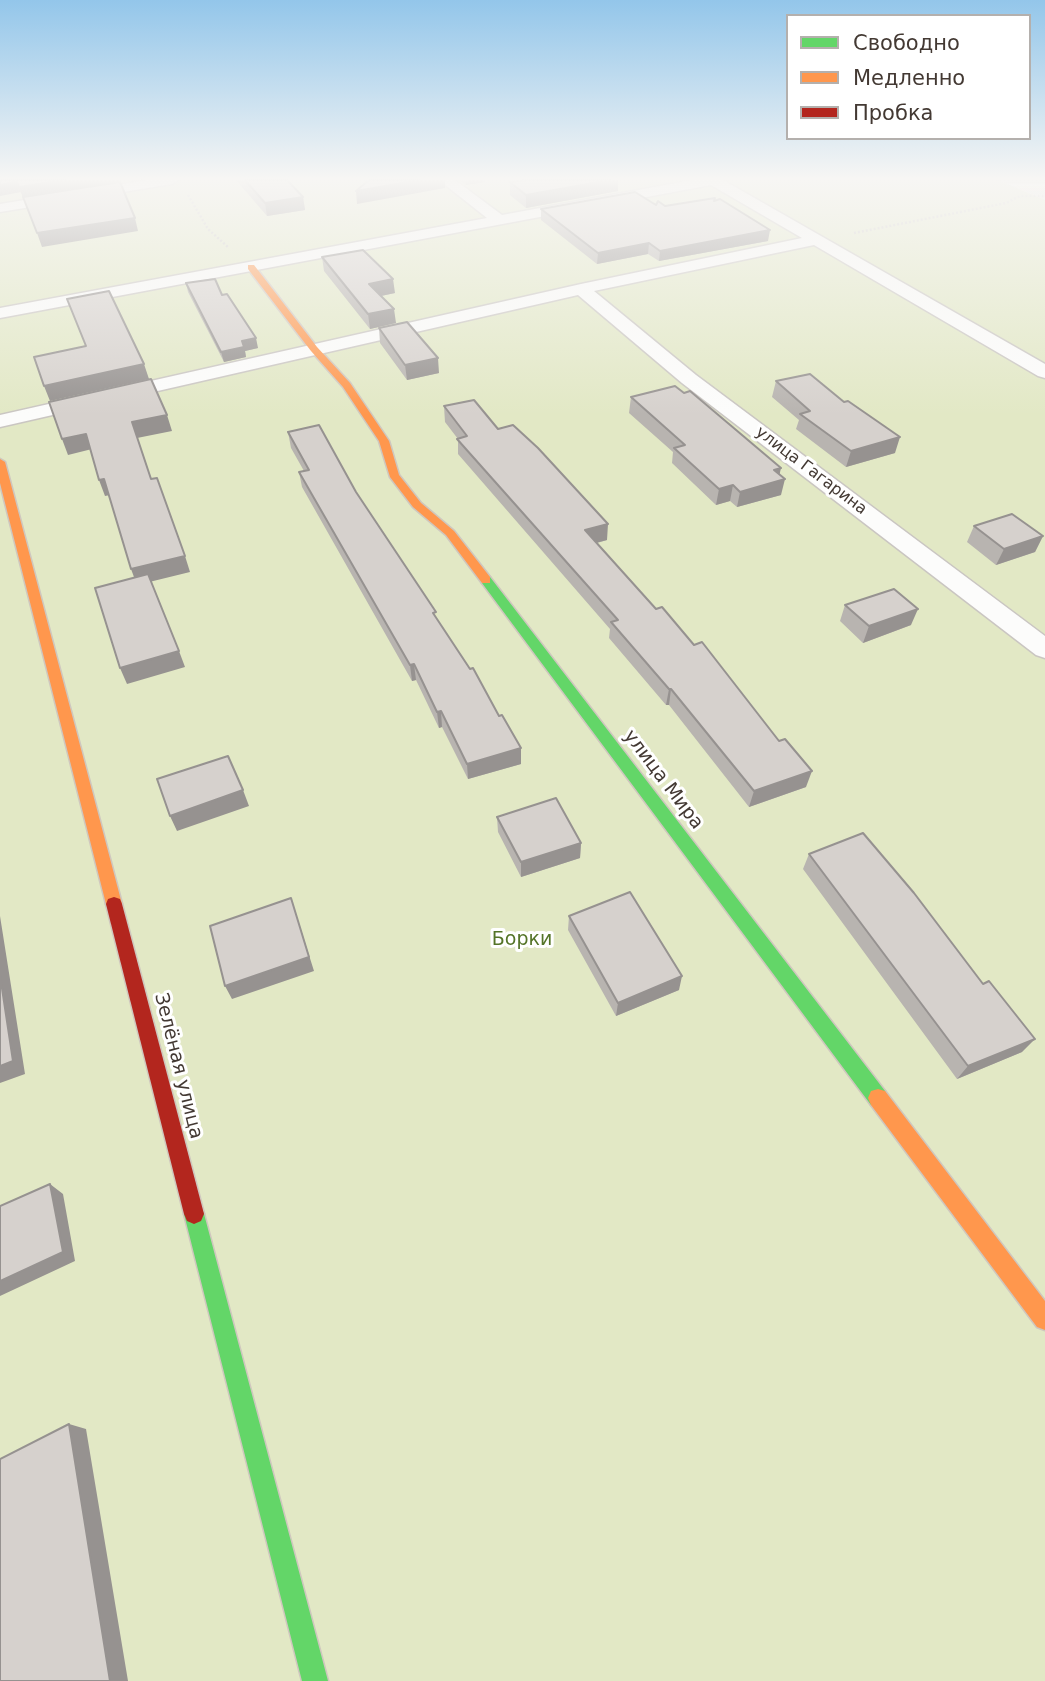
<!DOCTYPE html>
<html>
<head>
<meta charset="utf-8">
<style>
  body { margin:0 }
  #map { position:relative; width:1045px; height:1681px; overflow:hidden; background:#eeeae6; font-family:"DejaVu Sans",sans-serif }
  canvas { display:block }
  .legend { position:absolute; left:786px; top:14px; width:245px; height:126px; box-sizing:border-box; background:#fff; border:2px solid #b4b0ad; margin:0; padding:9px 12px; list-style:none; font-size:21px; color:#433933 }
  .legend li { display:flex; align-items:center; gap:14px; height:35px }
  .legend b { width:35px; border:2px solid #b4b0ad }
</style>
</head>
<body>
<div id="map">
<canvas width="1045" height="1681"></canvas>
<ul class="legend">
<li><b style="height:9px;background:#63d668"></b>Свободно</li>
<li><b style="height:9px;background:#ff974d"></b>Медленно</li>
<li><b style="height:9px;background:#b3261e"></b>Пробка</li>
</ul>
</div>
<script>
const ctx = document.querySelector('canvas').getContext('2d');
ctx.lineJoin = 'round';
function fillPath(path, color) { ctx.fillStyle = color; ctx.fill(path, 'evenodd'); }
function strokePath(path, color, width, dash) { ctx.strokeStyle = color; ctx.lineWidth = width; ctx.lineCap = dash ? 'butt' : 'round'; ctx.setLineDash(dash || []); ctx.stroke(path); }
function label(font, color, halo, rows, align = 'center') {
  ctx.font = font + ' "DejaVu Sans",sans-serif'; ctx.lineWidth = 6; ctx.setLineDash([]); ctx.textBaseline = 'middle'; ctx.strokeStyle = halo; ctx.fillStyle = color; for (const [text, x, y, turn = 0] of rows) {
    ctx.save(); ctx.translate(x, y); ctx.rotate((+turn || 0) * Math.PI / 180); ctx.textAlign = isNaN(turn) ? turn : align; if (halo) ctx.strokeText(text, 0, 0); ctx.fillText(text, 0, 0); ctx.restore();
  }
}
fillPath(new Path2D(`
  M0,180H998L1045,200V1681H0Z`), '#e2e8c5');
const street = new Path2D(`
  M147,180H179L172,184L0,212V204Z
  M439,180H455L502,215L693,180H723L1045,364V378L1038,376L814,245L594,291L696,375L1045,636V658L1036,655L682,383L578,295L0,427V415L581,284L802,238L711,185L0,318V308L487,218Z`);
const fast = new Path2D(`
  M486,576L490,577L885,1091L888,1098L885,1105L878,1107L871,1105L482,583V577Z
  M194,1204L201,1207L204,1214L328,1681H302L184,1214L187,1207Z`);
const slow = new Path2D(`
  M248,265H254L317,347L350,383L389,441L399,475L421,503L454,531L490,577V583H482L446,535L413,507L390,477L379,441L343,387L311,351L248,269Z
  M0,459L5,462L122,904L120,909L114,911L108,909L106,904L0,483Z
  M878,1089L885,1091L1045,1301V1330L1037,1327L871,1105L868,1098L871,1091Z`);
const jam = new Path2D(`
  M114,897L120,899L122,904L204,1214L201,1221L194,1224L187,1221L184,1214L106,904L108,899Z`);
strokePath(street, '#cac6c2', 3);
strokePath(fast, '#cfc7be', 3);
strokePath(slow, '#cfc7be', 3);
strokePath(jam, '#cfc7be', 3);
strokePath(new Path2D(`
  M188,195L208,229L229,248
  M854,233L1006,203L1020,196H1045`), '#ccc9c5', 2.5, [2, 2]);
fillPath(street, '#fcfcfb');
fillPath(fast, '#63d668');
fillPath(slow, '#ff974d');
fillPath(jam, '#b3261e');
fillPath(new Path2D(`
  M236,180H287L303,197L305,210L267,216Z
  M459,180H486L484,182L466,185Z
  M525,180H618V191L526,208L510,195V182Z
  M715,200L768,241L659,261L648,254L597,264L541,220V209L656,205L665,206Z
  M322,257L395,293L381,296L396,323L370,329L324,271Z
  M186,283L222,295L258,348L245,351L246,357L224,362L188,292Z
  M379,328L439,373L407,380L380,343Z
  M776,381L844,402L895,453L846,467L796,429L799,420L772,397Z
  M631,397L779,474L781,495L737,507L730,501L716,505L672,463L673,452L629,413Z
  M444,406L498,429L607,540L597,543L806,787L749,807L669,705H666L609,638L610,629L458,454V439L445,422Z
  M288,432L356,492L436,618L521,764L468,779L442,727L439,728L416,680L412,681L302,487L299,472L304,471L291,448Z
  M974,526L1043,536L1035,552L996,565L967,542Z
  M845,605L911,625L863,643L840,621Z
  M497,817L581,843L580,858L521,877L498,832Z
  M809,854L983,984L1022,1052L957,1079L803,869Z
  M569,916L679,990L616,1016L568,930Z`), '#b8b4b0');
fillPath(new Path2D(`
  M65,180H119V182L23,198L19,187Z
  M420,180H445V188L357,204L356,191Z
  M466,180H486L484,182L466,185Z
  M610,180H618V191L526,208V195Z
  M17,182L21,192L0,196V185Z
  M303,197L305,210L267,216L265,203Z
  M135,218L138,231L42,247L37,233Z
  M770,230L768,241L659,261L660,251Z
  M649,243L648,254L597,264L598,253Z
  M393,279L395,293L371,298L369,284Z
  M394,309L396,323L370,329L368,314Z
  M256,338L258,348L245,351L246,357L224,362L221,352L242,341Z
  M438,358L439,373L407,380L405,365Z
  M144,364L149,379L50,401L44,386Z
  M167,415L172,431L137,438L132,422Z
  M86,434L92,449L68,455L62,439Z
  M900,437L895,453L846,467L851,451Z
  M781,468L778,481L785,479L781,495L737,507L740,492L774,470Z
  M104,479L110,495L105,496L99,480Z
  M733,485L730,501L716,505L719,489Z
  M608,524L607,540L584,546L585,530Z
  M1043,536L1035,552L996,565L1004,549Z
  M185,556L190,572L137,585L131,569Z
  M918,609L911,625L863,643L869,626Z
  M179,651L185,667L127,684L120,668Z
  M414,664L416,680L412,681L410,665Z
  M669,689H671L669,705H666Z
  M441,711L442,727L439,728L437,712Z
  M521,748V764L468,779L467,764Z
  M812,771L806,787L749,807L754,791Z
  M243,790L249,806L177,831L170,816Z
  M581,843L580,858L521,877V862Z
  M291,898L314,971L232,999L225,986Z
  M0,916L25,1074L0,1083Z
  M682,976L679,990L616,1016L618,1003Z
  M1035,1039L1022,1052L957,1079L968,1066Z
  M50,1184L63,1194L75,1261L0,1296V1281Z
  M69,1424L86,1429L128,1681H110Z`), '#969290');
const building = new Path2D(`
  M0,180H65L19,187L17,182L0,185Z
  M245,180H287L303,197L265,203Z
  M369,180H420L356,191Z
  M525,180H610L526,195L510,182Z
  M120,182L135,218L37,233L23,197Z
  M635,192L656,205L658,201L665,206L715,198L714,201L720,199L770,230L660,251L649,243L598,253L541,209Z
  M363,250L393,279L369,284L394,309L368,314L322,257Z
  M215,279L222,295L227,294L256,338L242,341L244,347L221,352L186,283Z
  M109,291L144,364L44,386L34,357L86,346L67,299Z
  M407,322L438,358L405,365L379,328Z
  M810,374L844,402L848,401L900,437L851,451L800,414L810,411L776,381Z
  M151,379L167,415L132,422L151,479L157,478L185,556L131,569L104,479L99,480L86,434L62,439L49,402Z
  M675,386L684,393L690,391L781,468L774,470L785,479L740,492L733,485L719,489L674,448L685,445L631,397Z
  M474,400L498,429L513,425L538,448L608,524L585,530L656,609L662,607L694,645L702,642L779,741L785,739L812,771L754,791L671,689H669L611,622L618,620L457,439L467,436L444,406Z
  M319,425L356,492L436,612L433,613L470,669L473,668L499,716L502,715L521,748L467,764L441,711L437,712L414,664L410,665L299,472L309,470L288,432Z
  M1012,514L1043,536L1004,549L974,526Z
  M148,574L179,651L120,668L95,588Z
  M894,589L918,609L869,626L845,605Z
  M228,756L243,790L170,816L157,779Z
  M556,798L581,843L521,862L497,817Z
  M863,833L914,893L983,984L989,981L1035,1039L968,1066L809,854Z
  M630,892L682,976L618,1003L569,916Z
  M291,898L309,957L225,986L210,926Z
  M0,975L13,1061L0,1066Z
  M50,1184L63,1252L0,1281V1206Z
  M69,1424L110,1681H0V1459Z`);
fillPath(building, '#d6d1cd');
strokePath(building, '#969290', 2);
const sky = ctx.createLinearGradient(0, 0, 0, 415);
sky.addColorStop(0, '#93c6ea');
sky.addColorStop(0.43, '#f7f6f4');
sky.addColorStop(1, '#f7f6f400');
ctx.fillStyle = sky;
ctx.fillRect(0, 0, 1045, 415);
label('16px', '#433933', '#fff', [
  ["улица Гагарина",811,471,37]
]);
label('19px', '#433933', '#fff', [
  ["улица Мира",663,780,53],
  ["Зелёная улица",178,1066,76]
]);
label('19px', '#547427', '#fff', [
  ["Борки",522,940]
]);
</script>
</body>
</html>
